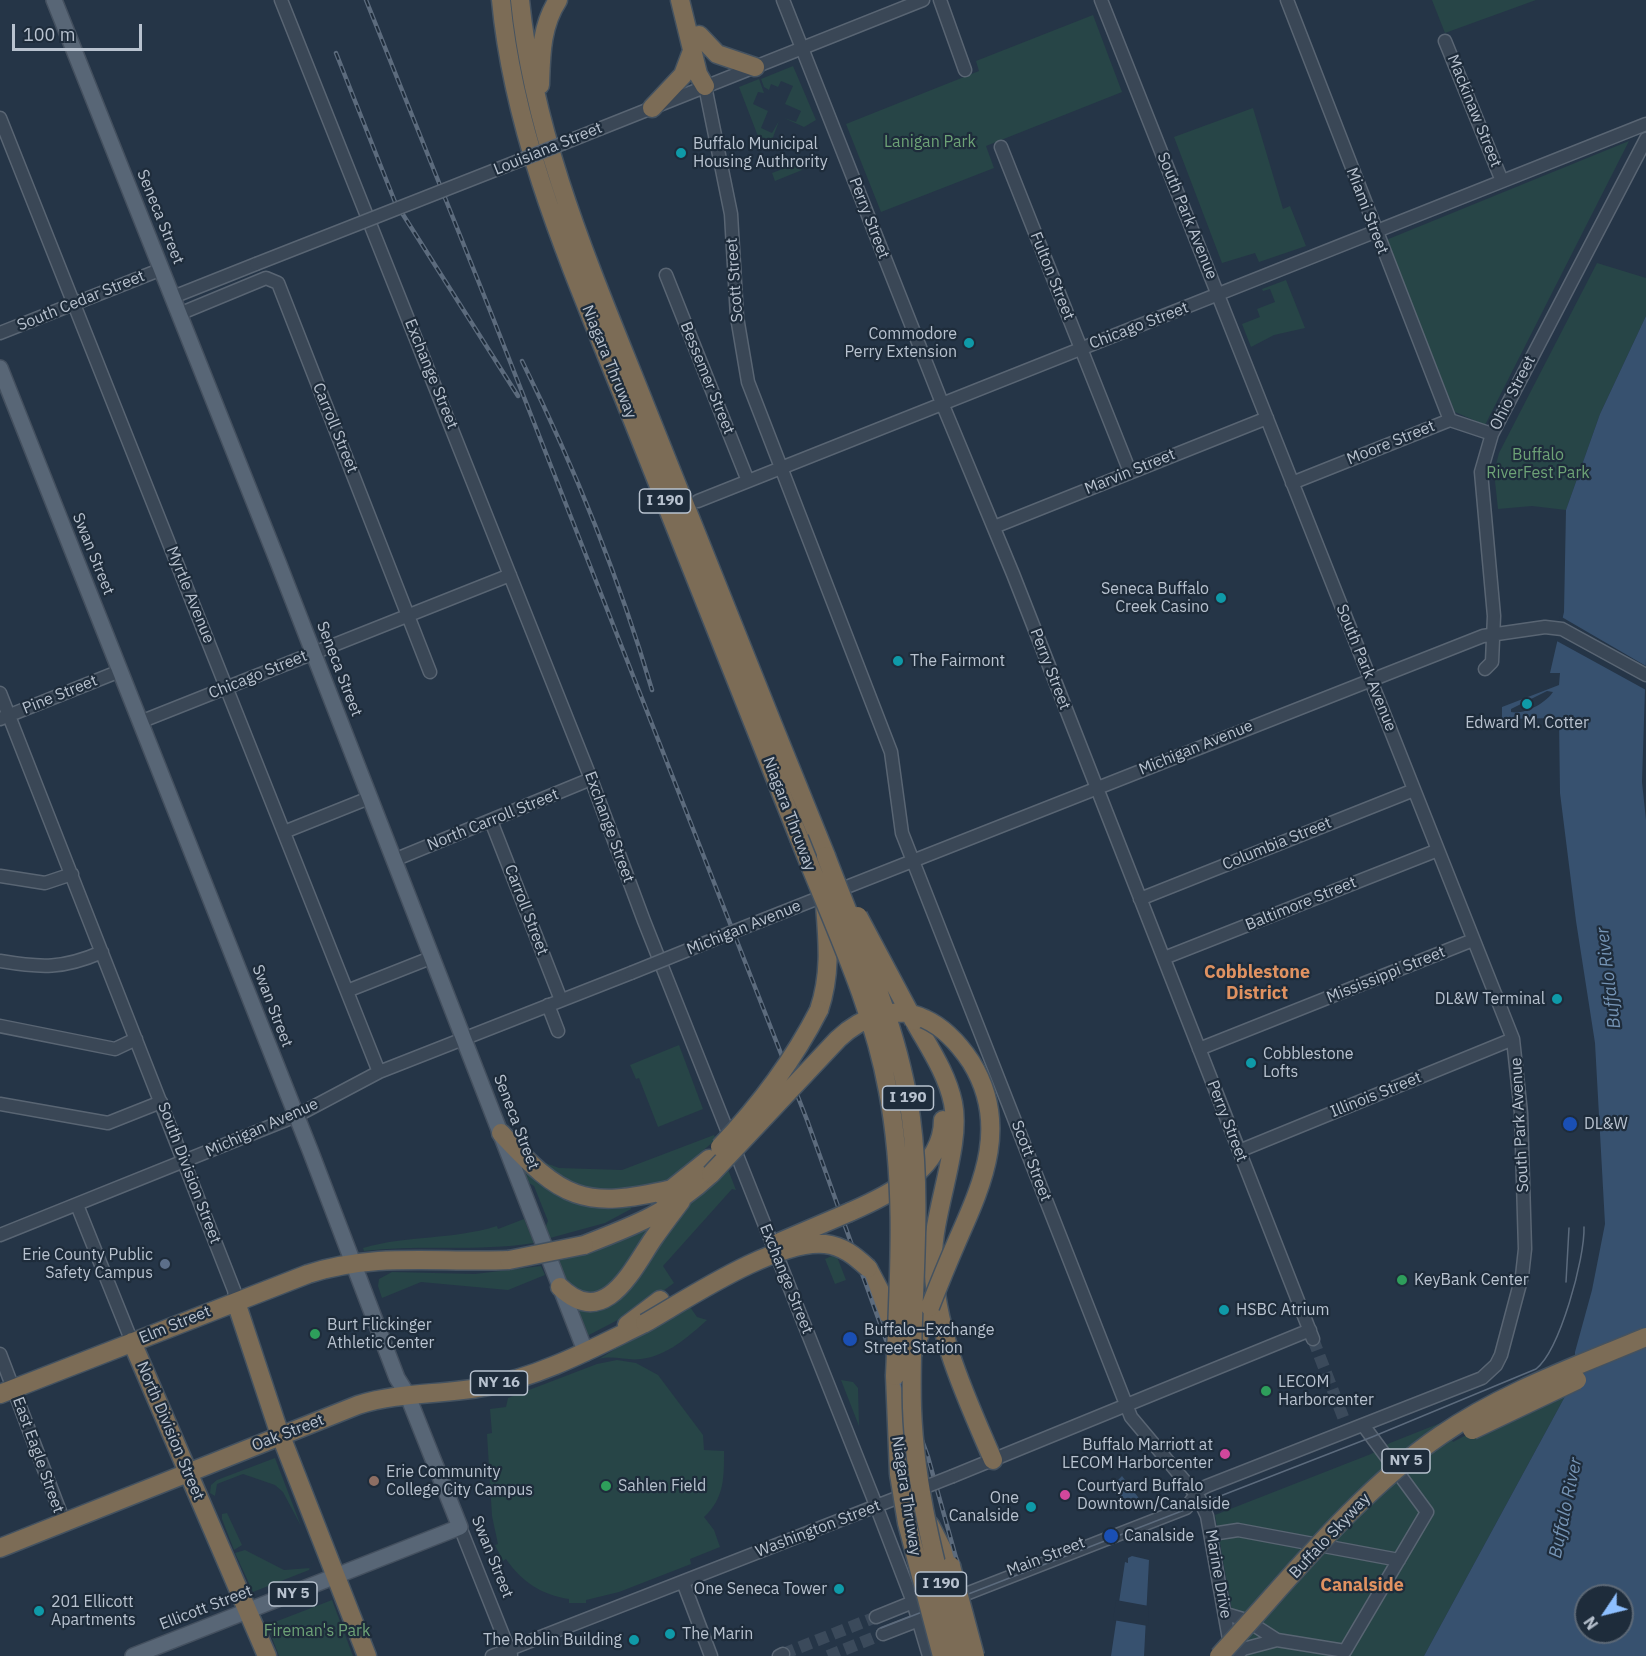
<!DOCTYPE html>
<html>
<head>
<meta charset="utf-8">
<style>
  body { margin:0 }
  #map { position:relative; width:1646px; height:1656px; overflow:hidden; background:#253547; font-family:"IBM Plex Sans",sans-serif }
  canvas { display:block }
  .north { position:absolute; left:1574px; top:1584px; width:60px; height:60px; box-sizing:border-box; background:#1e2c3b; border:2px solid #5c6876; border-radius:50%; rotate:235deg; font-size:16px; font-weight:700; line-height:24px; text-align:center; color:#b8c2cf }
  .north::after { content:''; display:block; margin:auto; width:21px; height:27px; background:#8dbfff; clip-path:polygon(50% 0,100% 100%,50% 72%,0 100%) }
  .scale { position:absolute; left:12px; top:24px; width:130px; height:27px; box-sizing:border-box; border:3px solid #b8c2cf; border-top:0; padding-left:8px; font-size:18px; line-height:21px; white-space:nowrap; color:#b8c2cf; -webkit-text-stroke:4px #1e2c3b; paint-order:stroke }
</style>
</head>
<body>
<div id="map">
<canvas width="1646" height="1656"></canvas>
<div class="north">N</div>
<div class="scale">100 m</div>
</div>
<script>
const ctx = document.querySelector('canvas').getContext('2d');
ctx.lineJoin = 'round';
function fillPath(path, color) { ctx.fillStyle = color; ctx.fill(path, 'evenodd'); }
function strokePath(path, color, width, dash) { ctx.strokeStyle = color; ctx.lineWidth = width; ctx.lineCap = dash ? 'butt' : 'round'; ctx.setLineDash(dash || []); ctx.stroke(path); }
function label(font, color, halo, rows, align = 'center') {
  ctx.font = font + ' "IBM Plex Sans",sans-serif'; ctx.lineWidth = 4.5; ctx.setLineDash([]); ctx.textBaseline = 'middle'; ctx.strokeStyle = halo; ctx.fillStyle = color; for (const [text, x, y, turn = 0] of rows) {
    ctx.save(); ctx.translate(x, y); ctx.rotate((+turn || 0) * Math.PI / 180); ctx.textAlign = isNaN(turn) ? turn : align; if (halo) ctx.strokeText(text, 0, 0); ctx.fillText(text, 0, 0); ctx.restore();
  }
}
fillPath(new Path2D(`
  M1432,0H1536L1445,33Z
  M1093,15L1122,92L986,146L994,168L881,212L846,124L979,71L976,61Z
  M793,66L816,120L804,127L784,118L796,122L801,111L785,104L793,86L781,81L778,87L771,84L769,90L764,87L761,79Z
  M759,79L764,93L758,92L753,104L768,111L761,128L772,133L779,121L772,140L761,144L739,87Z
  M1253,108L1283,209L1290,206L1306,246L1259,262L1255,253L1222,263L1174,137Z
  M1629,141L1485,425L1455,412L1386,240Z
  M799,163L802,170L775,181L772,173Z
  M1597,263L1646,278V316L1600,414L1566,510L1532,506L1498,509L1494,472L1499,453Z
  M1286,280L1305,328L1274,335L1251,347L1242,324L1260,317L1257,309L1275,302L1270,289L1263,291L1262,289Z
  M679,1045L703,1109L658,1127L639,1078L636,1079L630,1065Z
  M714,1135L716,1139L675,1176L660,1184L618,1195L565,1185L543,1162L559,1168L622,1170Z
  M727,1167L736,1190L732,1189L663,1266L674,1283L635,1311L587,1336L576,1309L603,1308L631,1287L662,1234L682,1207Z
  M527,1169L548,1189L564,1197L630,1204L631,1209L605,1223L550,1238L545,1228L548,1221L534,1186L527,1182L523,1171Z
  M524,1219L534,1243C477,1252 421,1244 364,1251L363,1248C407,1235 453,1240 497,1226L498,1229Z
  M647,1226L650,1230L619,1280L594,1296L568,1285L558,1261L586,1253Z
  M836,1254L846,1280L835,1284L825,1259Z
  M541,1266L545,1275L508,1290L421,1282L382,1298L378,1286L379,1279L392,1272L475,1274Z
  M688,1304L697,1317L707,1320C688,1337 667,1356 641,1359C627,1361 614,1355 599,1359Z
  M617,1360L636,1363L658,1375L703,1435L704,1450L724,1451C724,1476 725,1498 704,1517L714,1530L720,1547L690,1559L691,1564L619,1592L586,1600V1603H569V1599C542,1595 522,1582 506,1559L503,1561L495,1545L498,1544L492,1516L487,1434L492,1433L490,1409L506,1407L508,1398L597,1364Z
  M1575,1378L1424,1656H1240L1215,1515L1371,1454L1390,1443L1443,1422L1453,1442Z
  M841,1380L853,1382L858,1388L859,1426Z
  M275,1458L301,1526L283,1492L275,1485L243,1474L217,1484L215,1496L210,1493L211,1485L217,1480Z
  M227,1513L242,1545L234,1550L222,1519V1514Z
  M245,1550L284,1570L310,1568L314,1558L309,1570L253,1592L235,1553Z
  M332,1600L353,1656H279L267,1625Z`), '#274547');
fillPath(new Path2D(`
  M1646,316V658L1642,782L1646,820V1656H1424L1575,1378V1352L1592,1290L1605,1224L1595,1043L1576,921L1560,793L1559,718L1502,719V707L1559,685L1560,673H1550L1564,612L1566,510L1600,414ZM1547,691L1553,692C1546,703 1524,715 1511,712V709ZM1586,1596H1622V1632H1586Z
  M1122,1476L1141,1501L1127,1506L1110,1488Z
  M1132,1556L1149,1560L1144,1656H1111L1125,1562L1128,1563V1558Z`), '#37516f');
fillPath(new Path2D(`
  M1560,616L1646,666V690L1555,640Z
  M1116,1600L1149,1606L1148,1626L1113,1620Z`), '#253547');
strokePath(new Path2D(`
  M1313,1339L1345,1422
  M783,1654L876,1617
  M828,1656L883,1634`), '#3b4a5b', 12, [12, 6]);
const minor = new Path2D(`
  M281,0L591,779L644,921L872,1495L913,1602L929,1656
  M783,0L942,403L1013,574L1313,1339
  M940,0L965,70
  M1287,0L1450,420
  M1445,41L1502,181
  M705,86L731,214L737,317L748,382L891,752L902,833L1131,1417L1199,1498L1207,1516L1232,1656
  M0,118L379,1072
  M564,143L923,0
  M1001,147L1130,472
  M666,275L748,481
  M173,297L256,264
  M179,314L266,278L278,283L430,672
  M0,333L162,269
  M1292,483L1450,420L1492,434
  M698,501L1646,124
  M994,527L1267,418
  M1485,669L1492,662L1494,616L1481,472L1492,434L1646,139
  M0,693L234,1290L236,1302
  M0,719L120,671
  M140,722L510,575
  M491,821L561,1000
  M284,832L369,798
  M394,860L591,779
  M0,876L45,883L72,874
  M1140,899L1414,790
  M735,931L1483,636L1545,627L1562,629L1646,675
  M1164,958L1438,850
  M0,961C41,968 63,969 102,952
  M347,991L433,957
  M548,1005L558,1031
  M0,1026L115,1049L136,1039
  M1199,1049L1473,940
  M0,1104L108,1123L161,1102
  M1239,1151L1513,1039
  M77,1205L132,1342
  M0,1235L296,1116L379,1072L631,973
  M0,1354L64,1522
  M953,1476L1310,1330
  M460,1527L511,1655
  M1212,1534L1238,1530L1399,1560
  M683,1582L711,1656
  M953,1599L1186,1508L1199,1490L1207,1486L1482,1378L1496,1365L1501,1355L1522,1276L1525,1249L1521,1113L1513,1039L1101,0
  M917,1613L936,1605
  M1226,1614L1246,1620L1277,1640L1243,1649L1236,1656
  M876,1617L913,1602
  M883,1634L919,1620
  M1277,1640L1345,1651L1427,1512L1363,1425
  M492,1656L907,1494
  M779,1656L783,1654`);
const major = new Path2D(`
  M54,0L278,562L586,1353
  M0,368L310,1150L397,1378L407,1394L460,1527L133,1656`);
const highway = new Path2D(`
  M501,0C514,139 572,269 623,396C682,544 741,691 799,838
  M520,0C534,142 593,274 645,405C705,556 765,706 826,856
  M680,0L698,74L705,86
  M699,35L717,54L755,67
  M540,85C541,55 541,26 558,0
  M652,108L683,75L692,51
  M819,1010C831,975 828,942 825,905
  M916,1024C930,1049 947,1074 953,1103C962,1147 932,1212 933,1260C935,1332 965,1395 993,1460
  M501,1133C562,1199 583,1210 672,1189
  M663,1196L709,1159
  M850,1212C889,1195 943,1169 943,1120
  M584,1245C636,1225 670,1212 711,1174
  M868,1268L880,1291L885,1312
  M560,1287C605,1330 632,1270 653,1239C662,1226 672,1213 681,1201
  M236,1302L277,1426L367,1656
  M627,1325L660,1300
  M132,1342L267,1656
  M913,1352L930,1307
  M895,1376L899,1474
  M0,1394L308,1274C376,1252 439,1263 509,1260
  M930,1525L951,1566
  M0,1548L358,1405C399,1392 441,1395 484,1387C542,1376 593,1348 645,1323`);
strokePath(minor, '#596573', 15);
strokePath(major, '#44505f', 18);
strokePath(highway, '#445260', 21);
strokePath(minor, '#3a4756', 12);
strokePath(major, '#586676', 15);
strokePath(highway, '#7c6c56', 18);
strokePath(new Path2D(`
  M1566,1282L1569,1228
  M881,1628L1372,1437L1536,1369C1560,1350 1585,1258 1584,1227`), '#5c6b7d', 1.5);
const rail = new Path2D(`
  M366,0L493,318L807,1120L928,1457L960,1572
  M336,53L395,202L518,396
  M522,361C574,466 619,578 652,690`);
strokePath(rail, '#5c6b7d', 4.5);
strokePath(rail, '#1e2c3b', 2, [7]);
const minorBridge = new Path2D(`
  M256,264L564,143
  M631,973L735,931
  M915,1491L953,1476`);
const highwayBridge = new Path2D(`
  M799,838C831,920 872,1003 888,1091C906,1185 899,1281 895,1376
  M826,856C858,941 899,1027 911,1118C924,1215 909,1311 912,1408C915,1493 938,1574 960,1656
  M858,916L914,1021
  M720,1147C758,1107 794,1059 819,1010
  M711,1174L838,1039C861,1017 895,1004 925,1019C945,1028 959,1044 971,1062C1009,1123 984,1181 958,1239C948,1262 939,1284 930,1307
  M780,1242L850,1212
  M509,1260L584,1245
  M645,1323C687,1299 777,1239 825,1244C843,1246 855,1256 868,1268
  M1472,1430L1577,1380
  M899,1474L907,1523L942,1656
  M951,1566L975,1656
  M1219,1656C1289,1580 1355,1494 1441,1435C1503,1392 1577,1366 1646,1337`);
strokePath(minorBridge, '#596573', 15, []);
strokePath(highwayBridge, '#445260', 21, []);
strokePath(minorBridge, '#3a4756', 12);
strokePath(highwayBridge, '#7c6c56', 18);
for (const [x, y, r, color] of [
  [681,153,6,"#0f9aa8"],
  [969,343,6,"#0f9aa8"],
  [1221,598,6,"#0f9aa8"],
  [898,661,6,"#0f9aa8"],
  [1527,704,6,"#0f9aa8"],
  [1557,999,6,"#0f9aa8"],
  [1251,1063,6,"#0f9aa8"],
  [1570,1124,8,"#1a4fb4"],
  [165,1264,6,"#5c6f8a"],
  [1402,1280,6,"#2e9e5b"],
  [1224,1310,6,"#0f9aa8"],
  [315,1334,6,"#2e9e5b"],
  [850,1339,8,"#1a4fb4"],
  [1266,1391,6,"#2e9e5b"],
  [1225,1454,6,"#d1479c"],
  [374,1481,6,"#8d6e63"],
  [606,1486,6,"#2e9e5b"],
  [1065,1495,6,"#d1479c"],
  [1031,1507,6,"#0f9aa8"],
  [1111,1536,8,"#1a4fb4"],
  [839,1589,6,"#0f9aa8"],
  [39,1611,6,"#0f9aa8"],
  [670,1634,6,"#0f9aa8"],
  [634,1640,6,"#0f9aa8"]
]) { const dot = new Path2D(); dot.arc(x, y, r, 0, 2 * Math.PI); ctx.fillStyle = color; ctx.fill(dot); strokePath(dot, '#1e2c3b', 2); }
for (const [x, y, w] of [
  [665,501,51],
  [908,1098,51],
  [499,1383,57],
  [1406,1461,48],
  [941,1584,51],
  [293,1594,48]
]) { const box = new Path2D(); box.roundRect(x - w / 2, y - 12, w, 24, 4.5); ctx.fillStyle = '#1e2c3b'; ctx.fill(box); strokePath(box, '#b8c2cf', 1.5); }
label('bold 15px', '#b8c2cf', null, [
  ["I 190",665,501],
  ["I 190",908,1098],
  ["NY 16",499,1383],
  ["NY 5",1406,1461],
  ["I 190",941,1584],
  ["NY 5",293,1594]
]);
label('16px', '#b8c2cf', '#1e2c3b', [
  ["Mackinaw Street",1474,111,68],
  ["Louisiana Street",548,149,-22],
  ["Miami Street",1367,211,69],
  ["South Park Avenue",1187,216,68],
  ["Seneca Street",160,217,68],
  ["Perry Street",869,218,69],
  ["Fulton Street",1052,276,68],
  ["Scott Street",735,280,-94],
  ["South Cedar Street",81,301,-22],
  ["Chicago Street",1139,326,-21],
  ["Niagara Thruway",609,362,68],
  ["Exchange Street",431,374,68],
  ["Bessemer Street",707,378,68],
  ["Ohio Street",1513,393,-63],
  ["Carroll Street",335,428,68],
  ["Moore Street",1391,443,-22],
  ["Marvin Street",1130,472,-22],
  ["Swan Street",93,554,68],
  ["Myrtle Avenue",190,595,68],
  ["South Park Avenue",1366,668,68],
  ["Seneca Street",339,669,69],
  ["Perry Street",1050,669,69],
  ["Chicago Street",258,675,-22],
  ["Pine Street",60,695,-22],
  ["Michigan Avenue",1196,748,-22],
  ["Niagara Thruway",789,814,69],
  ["North Carroll Street",493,820,-22],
  ["Exchange Street",609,827,70],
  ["Columbia Street",1277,844,-22],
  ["Baltimore Street",1301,904,-22],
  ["Carroll Street",526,910,69],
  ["Michigan Avenue",744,928,-22],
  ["Mississippi Street",1386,975,-22],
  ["Swan Street",272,1006,69],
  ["Illinois Street",1376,1095,-22],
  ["Perry Street",1227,1121,69],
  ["Seneca Street",516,1122,69],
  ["South Park Avenue",1520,1125,-93],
  ["Michigan Avenue",262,1128,-24],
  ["Scott Street",1031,1161,69],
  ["South Division Street",189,1173,69],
  ["Exchange Street",786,1279,68],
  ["Elm Street",175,1325,-22],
  ["North Division Street",170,1431,67],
  ["Oak Street",288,1433,-21],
  ["East Eagle Street",38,1455,70],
  ["Niagara Thruway",906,1496,81],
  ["Washington Street",818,1529,-21],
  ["Buffalo Skyway",1330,1536,-47],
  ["Swan Street",492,1557,68],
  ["Main Street",1046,1557,-21],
  ["Marine Drive",1218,1574,80],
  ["Ellicott Street",206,1608,-21]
]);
label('16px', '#6da276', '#1e2c3b', [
  ["Lanigan Park",930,142],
  ["Buffalo",1538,455],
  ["RiverFest Park",1538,473],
  ["Fireman's Park",317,1631]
]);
label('16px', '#b8c2cf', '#1e2c3b', [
  ["Buffalo Municipal",693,144],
  ["Housing Authrority",693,162],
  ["Commodore",957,334,"right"],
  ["Perry Extension",957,352,"right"],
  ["Seneca Buffalo",1209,589,"right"],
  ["Creek Casino",1209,607,"right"],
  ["The Fairmont",910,661],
  ["Edward M. Cotter",1527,723,"center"],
  ["DL&W Terminal",1545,999,"right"],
  ["Cobblestone",1263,1054],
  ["Lofts",1263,1072],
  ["DL&W",1584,1124],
  ["Erie County Public",153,1255,"right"],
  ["Safety Campus",153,1273,"right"],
  ["KeyBank Center",1414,1280],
  ["HSBC Atrium",1236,1310],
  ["Burt Flickinger",327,1325],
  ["Athletic Center",327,1343],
  ["Buffalo–Exchange",864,1330],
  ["Street Station",864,1348],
  ["LECOM",1278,1382],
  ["Harborcenter",1278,1400],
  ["Buffalo Marriott at",1213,1445,"right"],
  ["LECOM Harborcenter",1213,1463,"right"],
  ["Erie Community",386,1472],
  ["College City Campus",386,1490],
  ["Sahlen Field",618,1486],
  ["Courtyard Buffalo",1077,1486],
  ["Downtown/Canalside",1077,1504],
  ["One",1019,1498,"right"],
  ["Canalside",1019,1516,"right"],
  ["Canalside",1124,1536],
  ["One Seneca Tower",827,1589,"right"],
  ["201 Ellicott",51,1602],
  ["Apartments",51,1620],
  ["The Marin",682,1634],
  ["The Roblin Building",622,1640,"right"]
], 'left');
label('bold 18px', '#e09261', '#1e2c3b', [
  ["Cobblestone",1257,973],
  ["District",1257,994],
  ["Canalside",1362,1586]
]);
label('italic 18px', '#7594b5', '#1e2c3b', [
  ["Buffalo River",1609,978,-97],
  ["Buffalo River",1566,1508,-78]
]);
</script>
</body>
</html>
